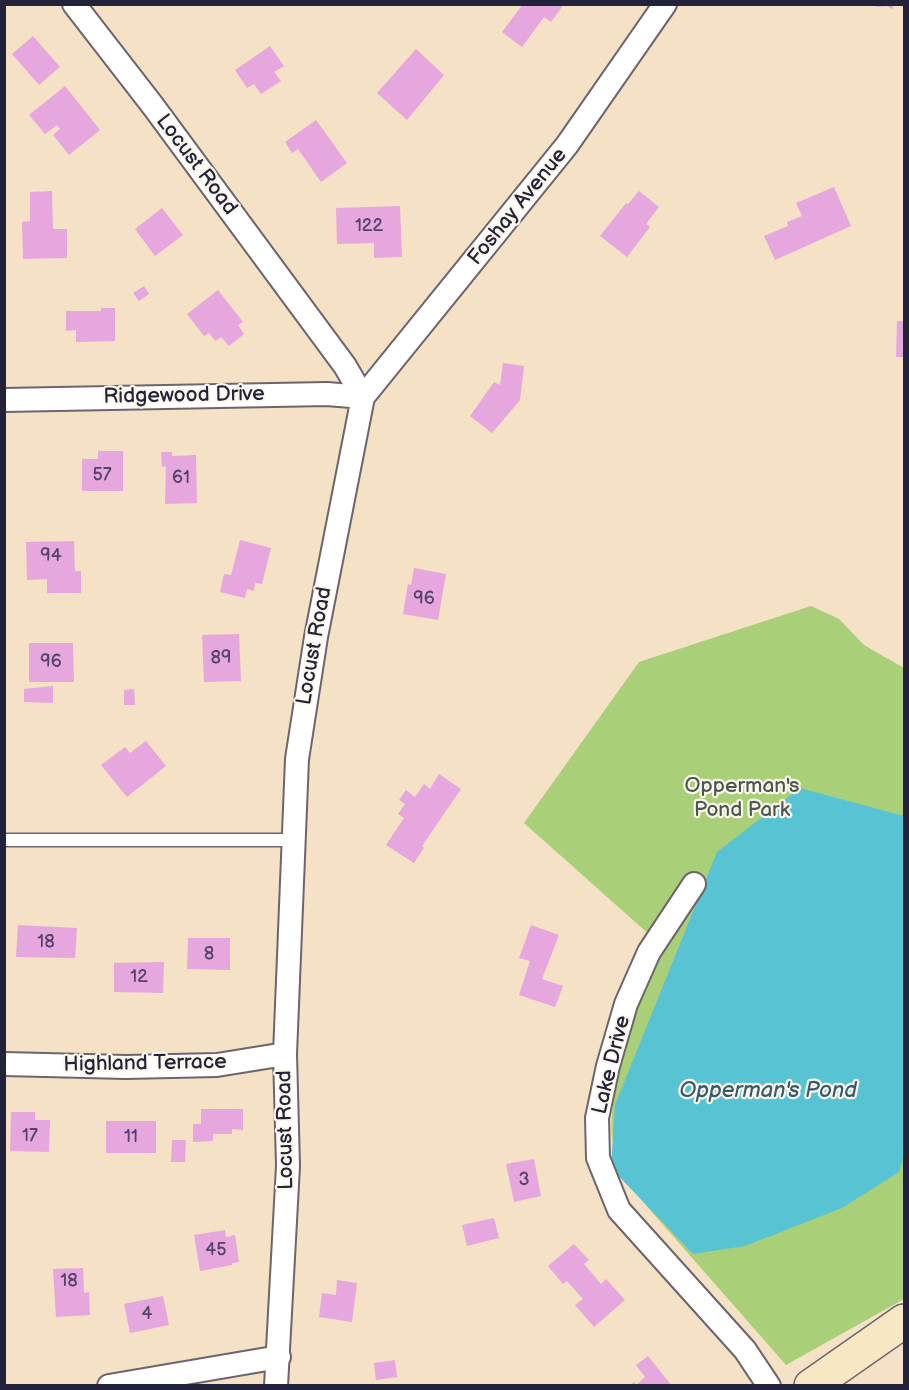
<!DOCTYPE html>
<html>
<head>
<meta charset="utf-8">
<style>
  body { margin:0 }
  #map { position:relative; width:909px; height:1390px; overflow:hidden; background:#f4e1c6; font-family:"Balsamiq Sans",sans-serif }
  canvas { display:block }
  .frame { position:absolute; inset:0; border:6px solid #22223b; pointer-events:none }
</style>
</head>
<body>
<div id="map">
<canvas width="909" height="1390"></canvas>
<div class="frame"></div>
</div>
<script>
const ctx = document.querySelector('canvas').getContext('2d');
ctx.lineJoin = 'round';
function fillPath(path, color) { ctx.fillStyle = color; ctx.fill(path, 'evenodd'); }
function strokePath(path, color, width, dash) { ctx.strokeStyle = color; ctx.lineWidth = width; ctx.lineCap = dash ? 'butt' : 'round'; ctx.setLineDash(dash || []); ctx.stroke(path); }
function label(font, color, halo, rows, align = 'center') {
  ctx.font = font + ' "Balsamiq Sans",sans-serif'; ctx.lineWidth = 4.5; ctx.setLineDash([]); ctx.textBaseline = 'middle'; ctx.strokeStyle = halo; ctx.fillStyle = color; for (const [text, x, y, turn = 0] of rows) {
    ctx.save(); ctx.translate(x, y); ctx.rotate((+turn || 0) * Math.PI / 180); ctx.textAlign = isNaN(turn) ? turn : align; if (halo) ctx.strokeText(text, 0, 0); ctx.fillText(text, 0, 0); ctx.restore();
  }
}
fillPath(new Path2D(`
  M811,606L839,619L864,645L904,668V1299L786,1365L637,1195C626,1180 614,1155 612,1136C610,1117 614,1099 617,1081C626,1034 643,990 661,945L524,823L639,662Z`), '#a9cf78');
fillPath(new Path2D(`
  M800,788L904,816V1155L899,1172L842,1208L745,1246L693,1254L611,1168L615,1105L717,852Z`), '#58c3d3');
fillPath(new Path2D(`
  M523,4H564L551,22L544,17L522,47L502,32Z
  M872,4H895L892,9L887,6L877,7Z
  M33,36L60,67L39,85L12,54Z
  M270,46L284,66L274,72L281,81L261,94L254,84L247,88L235,70Z
  M416,49L444,75L407,120L377,93Z
  M65,86L100,130L69,155L53,135L60,129L57,125L45,134L29,115Z
  M316,120L347,163L321,182L298,149L292,153L285,142Z
  M834,187L851,226L775,260L764,236L788,226L787,222L802,216L796,203Z
  M52,191L53,229H67V258L23,259L22,222L30,221V192Z
  M639,191L659,207L646,224L650,227L627,257L600,236L626,203L628,204Z
  M400,206L402,257L374,258V243L337,244L336,208Z
  M162,208L183,235L155,256L135,229Z
  M144,286L149,294L139,301L133,293Z
  M218,290L243,322L238,325L244,334L229,346L221,337L215,341L209,333L204,336L187,314Z
  M101,308H115V341L76,342V330L66,331V311H101Z
  M897,321H904V357H896Z
  M503,363L524,366L520,400L492,433L470,416L494,382L500,385Z
  M98,451H123V491H82V459H98Z
  M161,452H172V456L196,455L197,503L165,504L166,466L162,467Z
  M240,540L271,548L262,584L255,583L254,591L247,589L245,598L220,592L224,574L231,575Z
  M74,541L75,571H81V593H47V579L27,580L26,542Z
  M414,568L446,574L438,620L403,614L408,584L411,585Z
  M239,634L241,681L204,682L202,635Z
  M29,643H73L74,682H29Z
  M53,686V703L24,702V689Z
  M134,689L135,705H124V690Z
  M146,741L166,766L127,797L101,765L125,747L130,753Z
  M439,774L461,789L422,846L424,848L414,863L386,845L404,818L398,814L405,804L399,800L406,790L415,797L424,784L430,789Z
  M18,925L77,928L75,958L16,957Z
  M531,925L559,935L542,979L563,986L555,1007L519,995L530,961L519,958Z
  M188,938H230V970L187,969Z
  M164,962L163,993L114,992V963Z
  M201,1109H243V1130L232,1129V1134H213V1141L193,1142V1124H201Z
  M11,1112H35V1120H50L49,1152L10,1151Z
  M106,1121H156V1153H106Z
  M172,1140H186L185,1162H171Z
  M534,1159L541,1196L514,1202L506,1164Z
  M494,1218L499,1238L467,1246L462,1225Z
  M225,1230L226,1237L235,1235L239,1262L232,1263V1265L200,1271L194,1235Z
  M574,1244L589,1260L584,1264L601,1284L606,1279L625,1300L594,1327L575,1305L583,1299L567,1281L563,1284L548,1266Z
  M83,1268L84,1293L89,1292L90,1315L56,1317L53,1269Z
  M337,1280L357,1283L352,1322L319,1317L322,1293L336,1295Z
  M163,1296L169,1325L130,1333L124,1304Z
  M648,1356L672,1386H629L634,1382L636,1385L645,1377L636,1365Z
  M395,1360L397,1377L376,1380L374,1363Z`), '#e5a7de');
const lane = new Path2D(`
  M4,840H293`);
const street = new Path2D(`
  M74,4L153,106L345,366L363,397L316,637L297,759L285,1054L288,1166L276,1386
  M363,397L567,145L665,4
  M4,400L327,394L363,397
  M694,884L649,952L626,1004L608,1066L597,1118L598,1158L619,1210L745,1350L769,1386
  M4,1064L126,1067L217,1065L285,1054
  M109,1386L279,1357`);
const secondary = new Path2D(`
  M811,1386L904,1321`);
strokePath(lane, '#6c656c', 15);
strokePath(street, '#6c656c', 26);
strokePath(secondary, '#6c656c', 36);
strokePath(lane, '#fff', 12);
strokePath(street, '#fff', 22);
strokePath(secondary, '#f8e7c3', 33);
label('18px', '#534364', null, [
  ["122",369,226],
  ["57",102,475],
  ["61",181,478],
  ["94",51,556],
  ["96",424,599],
  ["89",221,658],
  ["96",51,662],
  ["18",46,942],
  ["8",209,954],
  ["12",139,977],
  ["17",30,1136],
  ["11",131,1137],
  ["3",524,1180],
  ["45",216,1250],
  ["18",69,1281],
  ["4",147,1314]
]);
label('21px', '#22223b', '#fbf7ec', [
  ["Locust Road",196,165,53],
  ["Foshay Avenue",518,207,-51],
  ["Ridgewood Drive",184,396,-1],
  ["Locust Road",315,646,-80],
  ["Highland Terrace",145,1064,-1],
  ["Lake Drive",612,1065,-76],
  ["Locust Road",286,1130,-91]
]);
label('21px', '#4a564d', '#fbf7ec', [
  ["Opperman's",742,787],
  ["Pond Park",742,811]
]);
label('italic 22px', '#355a70', '#fbf7ec', [
  ["Opperman's Pond",768,1091]
]);
</script>
</body>
</html>
